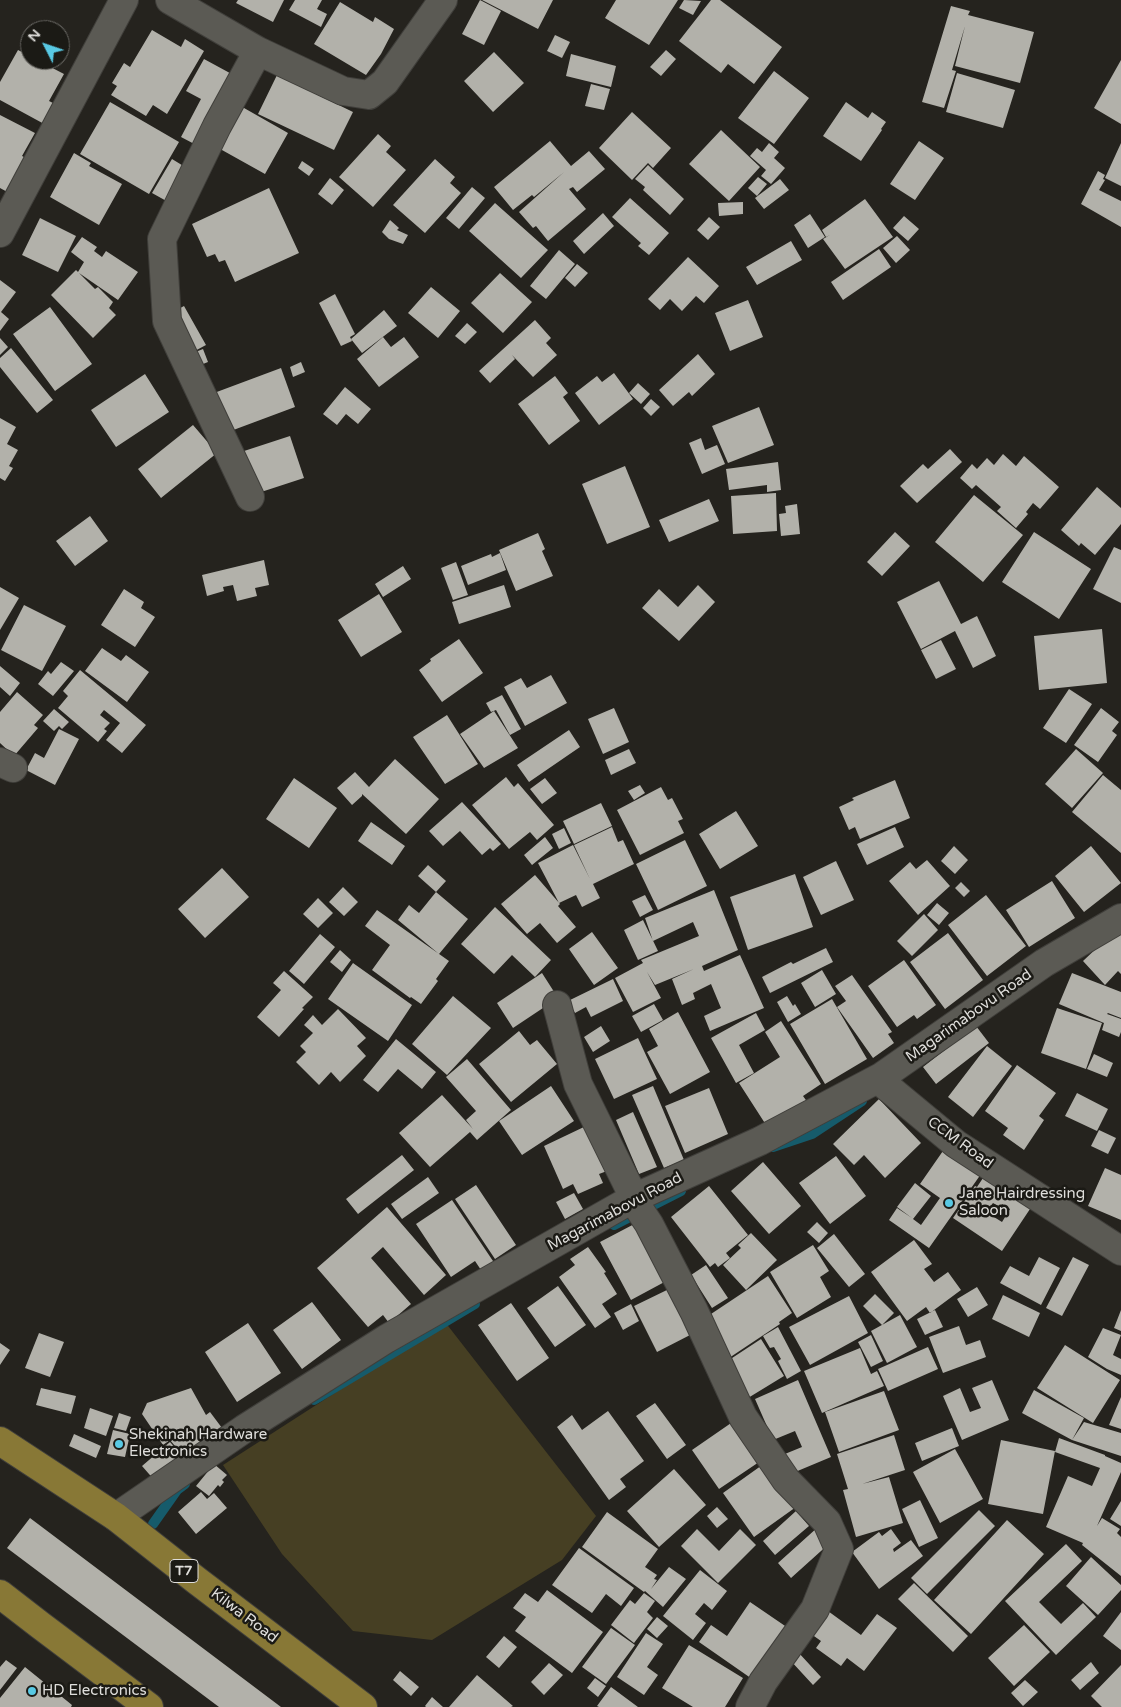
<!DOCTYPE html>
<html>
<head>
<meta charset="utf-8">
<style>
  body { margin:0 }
  #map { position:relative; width:1121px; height:1707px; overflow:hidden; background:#25231e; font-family:"Varela Round",sans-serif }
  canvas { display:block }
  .north { position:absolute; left:20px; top:20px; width:50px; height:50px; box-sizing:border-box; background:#1b1a15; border:1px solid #696864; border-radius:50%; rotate:311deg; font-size:14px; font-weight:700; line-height:20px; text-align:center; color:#dfdedb }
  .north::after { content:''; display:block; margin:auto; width:18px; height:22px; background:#58c9e4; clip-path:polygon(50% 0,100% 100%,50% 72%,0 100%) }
</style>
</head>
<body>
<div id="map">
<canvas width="1121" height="1707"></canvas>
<div class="north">N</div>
</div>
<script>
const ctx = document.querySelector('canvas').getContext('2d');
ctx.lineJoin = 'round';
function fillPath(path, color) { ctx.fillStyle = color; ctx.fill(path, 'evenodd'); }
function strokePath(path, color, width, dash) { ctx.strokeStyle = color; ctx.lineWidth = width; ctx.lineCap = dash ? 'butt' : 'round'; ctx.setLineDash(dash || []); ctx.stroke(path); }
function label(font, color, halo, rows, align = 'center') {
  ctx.font = font + ' "Varela Round",sans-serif'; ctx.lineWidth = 5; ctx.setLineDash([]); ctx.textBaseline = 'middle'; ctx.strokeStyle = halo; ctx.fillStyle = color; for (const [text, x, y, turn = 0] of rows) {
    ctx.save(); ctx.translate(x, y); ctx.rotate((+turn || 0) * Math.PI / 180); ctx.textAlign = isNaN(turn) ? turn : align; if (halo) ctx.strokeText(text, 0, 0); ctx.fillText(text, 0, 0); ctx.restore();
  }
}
fillPath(new Path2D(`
  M445,1322L596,1516L562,1560L432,1640L353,1631L282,1554L223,1465Z`), '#463f23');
strokePath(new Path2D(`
  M773,1147L812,1134L862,1101
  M614,1225L681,1191
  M314,1400L475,1304
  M153,1524L177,1490L185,1484`), '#165b6b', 10);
fillPath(new Path2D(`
  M238,0H284L273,22L236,3Z
  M295,0H322L317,9L327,14L321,27L289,10Z
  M480,0L501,11L484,45L462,34Z
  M482,0H553L538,29Z
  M616,0H678L649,45L605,18Z
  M684,0L701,1L693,15L679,8Z
  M711,0H720L782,47L754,84L728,64L721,73L679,41Z
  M340,2L373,22L375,17L394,29L381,54L366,75L314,44Z
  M951,6L970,11L968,15L1034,32L1020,83L955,66L965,26L952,70L956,71L944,108L922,102Z
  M152,30L181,47L185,39L204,51L167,114L153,105L146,116L111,95L117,86L112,83L124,63L130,67Z
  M555,35L570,42L562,58L547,51Z
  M18,50L30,56V60H37L64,74L49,101L57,105L46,125L0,100V82Z
  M666,50L676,59L661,76L650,67Z
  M494,52L524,83L493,112L464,81Z
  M571,54L616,66L611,87L566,76Z
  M204,59L239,78L200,147L181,137L201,99L186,91Z
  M1121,60V124L1094,108Z
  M774,71L809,98L774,144L738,118Z
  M957,73L1015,90L1003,128L946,112Z
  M277,75L353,112L334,150L258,114Z
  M591,84L610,89L604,110L585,106Z
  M110,102L179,142L149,194L80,154Z
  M846,102L868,118L872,112L886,122L881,129L882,130L861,161L823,136Z
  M237,104L288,133L265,174L213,145Z
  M632,112L671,148L653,168L648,163L632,180L599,148Z
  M0,115L35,133L22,156L28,159L11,194L0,188Z
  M721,130L760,167L729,201L689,164Z
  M378,134L391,146L386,152L406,170L373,207L339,177Z
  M550,141L571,166L589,151L605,169L577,192L573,187L569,189L586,209L548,241L536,226L533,228L519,212L564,172L534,197L532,195L513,210L494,187Z
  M919,141L944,158L915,200L890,184Z
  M769,143L779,152L774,158L785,168L771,184L761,176L766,170L750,156L757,148L762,152Z
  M1121,143V186L1105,178Z
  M74,153L91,163L89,166L122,184L99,225L50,197Z
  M172,159L190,170L170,203L152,193Z
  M435,159L455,177L450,183L461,193L425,233L393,205Z
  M302,161L314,169L309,176L298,168Z
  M648,165L684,199L670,215L643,190L645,187L635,179Z
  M1098,171L1105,175L1103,179L1105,180L1099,190L1121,201V227L1081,204Z
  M758,177L767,184L757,196L748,188Z
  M330,178L344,190L332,205L318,194Z
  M780,179L789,190L764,209L755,198Z
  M472,187L485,198L459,229L446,218Z
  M269,188L299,253L235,282L225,260L219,262L215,254L207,257L192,224Z
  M630,198L669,233L649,255L638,246L641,243L612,217Z
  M865,199L893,237L845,269L823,239L830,235L826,237L822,230Z
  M743,202V214L719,216L718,203Z
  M495,203L548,250L521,278L469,231Z
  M603,213L614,226L584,254L573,241Z
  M810,214L825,237L808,248L794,225Z
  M904,216L919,229L908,241L893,228Z
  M709,217L720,227L708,240L697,230Z
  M40,218L76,236L58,272L22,255Z
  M390,220L399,228L397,230L408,235L403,244L389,239L382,232Z
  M897,236L910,250L896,263L883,248Z
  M82,237L97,247L94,251L102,257L106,251L138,272L118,300L79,273L95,289L98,287L113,302L109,308L116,315L93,338L51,295L76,270L78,272L84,262L71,252Z
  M791,241L802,260L757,285L746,267Z
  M879,249L891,267L843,300L831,282Z
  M559,250L575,264L546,299L530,286Z
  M688,257L719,286L704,303L696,296L682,311L670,299L660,310L648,299Z
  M577,264L588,273L575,287L565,278Z
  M500,273L532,302L503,333L471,303Z
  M0,280L16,292L1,312L9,319L0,331Z
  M431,287L460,311L438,338L408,313Z
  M335,294L355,334L350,337L352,341L341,346L319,303Z
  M748,300L763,337L730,351L715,313Z
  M184,306L206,345L191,353L171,313Z
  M50,307L92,364L55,391L13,334Z
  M384,310L397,326L362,353L351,339Z
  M535,320L551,338L546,343L557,355L533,377L512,355L515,359L490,383L479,371Z
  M467,323L477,332L465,344L455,336Z
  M383,337L391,347L404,337L419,357L379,387L357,359Z
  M0,338L8,347L0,355Z
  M11,348L53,400L37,413L0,367V358Z
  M203,349L208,362L198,366L193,353Z
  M698,354L715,374L692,396L689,392L673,406L659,390Z
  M301,362L305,372L293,377L290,367Z
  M281,368L295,407L228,432L214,393Z
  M614,373L633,399L599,425L575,393L597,376L602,382Z
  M145,374L169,412L116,447L91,410Z
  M555,376L568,393L563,397L580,421L549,445L518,404Z
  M638,383L650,394L641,404L629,393Z
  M345,387L371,409L358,424L346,414L337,425L323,414Z
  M651,399L660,407L651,416L643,408Z
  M759,407L774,445L728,463L712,426Z
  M0,418L16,427L7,444L18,450L9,466L13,468L5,481L0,478Z
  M193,425L217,453L161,498L138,469Z
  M290,436L304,478L255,494L241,452Z
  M701,438L705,450L717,445L725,464L702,474L689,443Z
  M950,449L962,462L917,503L900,486L923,464L928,469Z
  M1003,454L1016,466L1024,456L1059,487L1040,509L1033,503L1026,512L1028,514L1016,528L997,511L1001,507L976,485L972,489L960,478L972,464L977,469L987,458L994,465Z
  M778,462L781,490L767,492V485L729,490L726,469Z
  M625,466L650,527L607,544L582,484Z
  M1097,487L1121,508V524L1095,555L1081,543L1079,546L1061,530Z
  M776,493L777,531L733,534L731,496Z
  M974,495L1023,535L983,582L935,542Z
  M709,499L719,521L669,542L659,520Z
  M797,504L800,534L781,536L779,514L786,513L785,506Z
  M90,516L108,541L75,566L56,541Z
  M895,532L910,546L882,576L867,562Z
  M1034,532L1091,569L1059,619L1002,582Z
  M538,533L545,549L542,551L553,576L516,591L499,550Z
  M1114,547L1121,550V603L1093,589Z
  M500,553L506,570L468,585L461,566L491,554L492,557Z
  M264,560L269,585L255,588L257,596L237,601L233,585L223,587L224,591L207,596L202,575Z
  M456,562L468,595L453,600L441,568Z
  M403,566L411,579L383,597L375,584Z
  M939,581L961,624L977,616L996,656L973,668L955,631L921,649L897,602Z
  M504,585L511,607L459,624L452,602Z
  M698,585L715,602L679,641L642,608L659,589L678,607Z
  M0,587L19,598L0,630Z
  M124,589L144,602L141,608L155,617L135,647L101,625Z
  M379,594L402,632L361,657L338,620Z
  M24,605L66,626L42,671L1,650Z
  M1102,629L1107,683L1039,690L1034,636Z
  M459,639L483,673L442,702L419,670L431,661L430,659Z
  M941,640L956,669L936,679L921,650Z
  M102,648L121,661L126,655L149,672L127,702L85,671Z
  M61,662L74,671L53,696L38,684L48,671L51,674Z
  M0,666L20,683L10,696L0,687Z
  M80,670L146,725L122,753L106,740L120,723L104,710L100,715L110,723L104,729L107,731L98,742L58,708L68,696L63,691Z
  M551,675L567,703L525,726L504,687L521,678L527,688Z
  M1069,689L1092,704L1066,743L1043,728Z
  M17,692L43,715L34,725L38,728L14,756L0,743V712Z
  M502,695L521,729L510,735L496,710L491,712L486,703Z
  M614,708L629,742L603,754L588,719Z
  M1101,708L1119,722L1112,731L1117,735L1098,762L1074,745Z
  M54,709L69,722L62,729L59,726L54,731L43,721Z
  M494,711L518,748L484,768L460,734Z
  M447,715L478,764L445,784L413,737Z
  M59,729L79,739L55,785L26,770L35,753L44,758Z
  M569,730L580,747L529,782L517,765Z
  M629,749L636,763L611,775L605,760Z
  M1076,749L1103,773L1072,808L1045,784Z
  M395,759L439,799L406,834L362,794V796L352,805L337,788L355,772L369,787Z
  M1103,775L1121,790V853L1072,812Z
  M506,777L514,787L518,783L554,825L537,840L530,832L509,849L472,805Z
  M294,778L337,808L309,848L266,819Z
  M545,778L557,793L542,804L530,789Z
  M895,780L910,818L860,839L855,827L849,830L839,807L854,800L852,798Z
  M640,785L645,793L634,800L628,791Z
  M661,787L668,800L672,798L683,819L678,821L684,833L640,855L617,810Z
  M462,802L501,844L493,851L490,848L482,855L460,831L443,846L429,831Z
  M601,803L612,826L574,844L563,821Z
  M736,811L758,846L720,869L699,834Z
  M371,822L405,846L392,865L358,841Z
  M612,827L618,842L623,840L634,864L593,884L600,898L582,907L576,895L559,903L538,863L573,845L590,879L574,845Z
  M895,827L904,847L867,865L857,844Z
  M564,828L571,843L559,849L552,834Z
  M545,837L553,848L532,865L524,855Z
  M685,840L707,886L658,910L636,864Z
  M954,846L968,860L955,874L941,861Z
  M1091,846L1121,883L1084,912L1055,876Z
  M927,860L950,886L918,915L889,881L910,862L916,869Z
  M836,861L854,900L821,915L803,877Z
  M428,865L446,881L436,892L418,876Z
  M222,868L249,897L205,938L178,909Z
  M795,874L813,927L748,950L730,897Z
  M535,875L560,904L558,906L576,927L557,943L540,923L527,934L501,904Z
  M1052,881L1075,918L1029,947L1006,910Z
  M961,882L970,891L964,897L955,888Z
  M343,887L358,902L344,916L329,902Z
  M714,890L738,950L702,966L704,971L740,955L764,1008L710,1031L704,1016L721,1008L711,984L693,993L695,999L682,1005L672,979L694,969L655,985L647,972L661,998L633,1012L615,978L643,963L641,960L699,936L693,922L653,941L645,918Z
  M436,892L468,919L439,954L398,920L409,905L419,913Z
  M645,895L653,910L640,917L632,901Z
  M986,895L1026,946L987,976L948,925Z
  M318,898L333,913L318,928L303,914Z
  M937,903L949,913L939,925L927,915Z
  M495,907L551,960L535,977L512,955L494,974L461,944Z
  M377,910L449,961L436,979L438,981L421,1004L411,997L410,998L372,970L390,945L365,926Z
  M924,914L938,930L912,956L897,941Z
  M643,920L658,951L638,960L624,930Z
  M1117,929L1121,933V974L1118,971L1105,985L1083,961Z
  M592,932L618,968L594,985L569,949Z
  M948,933L983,980L945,1009L910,962Z
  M320,934L335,947L304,984L289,971Z
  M826,948L833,962L770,993L762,977L791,962L793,964Z
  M340,950L351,960L342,972L330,962Z
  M904,960L936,1005L917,1019L914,1015L897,1027L868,986Z
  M353,963L412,1005L388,1041L328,999Z
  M822,970L836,994L815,1007L801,983Z
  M284,971L313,997L302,1008L304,1009L279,1037L257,1017L281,990L273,983Z
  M542,973L558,998L513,1028L497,1003Z
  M1072,973L1121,992V1018L1108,1013L1107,1014L1121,1019V1032L1119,1037L1102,1030L1104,1023L1059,1004Z
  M852,975L892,1032L888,1034L894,1043L873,1058L837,1007L846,1001L835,986Z
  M613,979L623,1001L591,1017L586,1007L575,1013L568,1001Z
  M453,996L491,1028L447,1075L412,1044Z
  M787,996L793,1006L795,1004L801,1014L788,1022L777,1002Z
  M832,999L867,1059L825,1084L790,1024Z
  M654,1004L663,1020L641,1032L632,1016Z
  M1057,1008L1102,1023L1086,1069L1041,1053Z
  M338,1009L366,1038L357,1046L366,1056L340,1082L331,1072L319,1085L296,1062L306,1052L300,1046L313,1033L304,1025L313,1015L322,1025Z
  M678,1012L710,1072L670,1094L647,1052L658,1046L649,1029Z
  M756,1013L765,1030L739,1045L754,1073L736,1083L711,1038Z
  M781,1021L821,1084L803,1096L808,1103L768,1128L739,1083L780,1057L765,1032Z
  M601,1026L610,1041L593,1052L584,1037Z
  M976,1026L989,1043L936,1084L923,1067Z
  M519,1031L530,1045L537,1040L557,1064L511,1102L479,1064Z
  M638,1038L657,1079L614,1099L595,1059Z
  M396,1039L436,1072L422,1089L398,1069L378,1092L363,1080Z
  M987,1046L1012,1066L973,1117L948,1097Z
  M1094,1054L1113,1063L1107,1077L1087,1069Z
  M467,1059L511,1110L477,1140L470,1132L430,1167L399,1133L442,1095L473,1129L466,1120L476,1111L446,1077Z
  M1017,1065L1056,1093L1039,1116L1044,1120L1024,1150L1003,1135L1008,1128L985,1111Z
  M551,1086L574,1121L522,1155L499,1121Z
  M653,1086L684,1160L664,1168L632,1095Z
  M709,1088L728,1134L685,1153L665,1106Z
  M1077,1093L1108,1109L1097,1131L1065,1116Z
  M879,1099L921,1143L885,1178L864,1155L854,1165L833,1144Z
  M633,1112L657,1167L639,1174L616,1120Z
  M586,1126L607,1171L599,1174L603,1183L578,1194L573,1184L563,1189L544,1146Z
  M1099,1130L1116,1138L1108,1154L1091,1146Z
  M945,1148L981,1174L929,1248L889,1220L897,1208L912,1218L897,1207L915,1183L931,1196L913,1219L921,1225L940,1198L920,1184Z
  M402,1155L414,1170L358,1214L346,1199Z
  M836,1156L866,1196L830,1224L799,1183Z
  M763,1162L801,1206L769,1234L731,1191Z
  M1105,1168L1121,1175V1220L1088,1206Z
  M985,1175L1032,1206L1002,1251L953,1218L975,1186L977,1187ZM993,1203L1000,1207L1002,1204L1010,1209L1002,1222L986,1212Z
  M428,1177L439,1193L402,1219L391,1204Z
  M476,1185L516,1245L495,1259L455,1199Z
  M709,1186L748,1235L726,1253L730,1258L718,1267L715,1263L710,1267L671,1217Z
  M574,1193L583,1209L565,1219L556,1202Z
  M452,1200L495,1264L483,1273L475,1261L451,1277L416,1224Z
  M387,1207L446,1275L424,1295L383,1247L371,1258L411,1304L389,1323L383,1315L368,1327L317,1268Z
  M640,1221L670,1279L631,1300L600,1242Z
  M817,1222L828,1233L819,1243L807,1232Z
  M751,1233L777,1260L746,1290L723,1265L741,1248L738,1245Z
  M834,1234L865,1274L849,1287L817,1248Z
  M914,1240L932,1264L924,1269L934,1282L948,1272L961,1290L930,1313L926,1307L907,1321L871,1272Z
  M813,1245L829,1271L820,1277L831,1297L797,1318L770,1272Z
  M588,1247L606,1272L604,1273L617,1294L602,1304L611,1317L595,1328L559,1277L575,1265L570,1259Z
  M1039,1257L1060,1268L1041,1305L1000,1283L1010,1266L1029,1276Z
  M1073,1257L1089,1265L1062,1316L1046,1308Z
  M706,1265L728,1298L712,1308L691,1275Z
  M768,1276L792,1313L779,1322L780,1324L726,1360L702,1320Z
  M558,1286L586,1325L555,1347L527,1308Z
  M977,1287L988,1305L968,1317L957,1299Z
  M669,1289L692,1334L657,1352L634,1306Z
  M875,1294L894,1313L882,1325L863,1306Z
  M1003,1295L1040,1313L1029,1337L992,1319Z
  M849,1296L868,1333L810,1365L789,1327Z
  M312,1302L341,1340L302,1369L273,1330Z
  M511,1303L549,1358L517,1381L478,1325Z
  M631,1304L639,1321L623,1330L614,1313Z
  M935,1310L943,1327L925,1335L917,1319Z
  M1121,1310V1331L1114,1328Z
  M900,1315L917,1347L887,1363L871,1331Z
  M248,1323L281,1373L237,1402L205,1352Z
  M959,1326L966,1345L980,1340L986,1357L943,1373L929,1337Z
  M778,1327L801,1371L787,1379L778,1361L781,1359L774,1347L770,1348L763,1336Z
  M1103,1328L1121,1335L1113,1355L1121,1359V1375L1107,1369L1088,1357Z
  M39,1333L64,1342L50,1377L25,1368Z
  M871,1335L883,1361L871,1367L858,1342Z
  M761,1339L784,1376L748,1398L726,1362Z
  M0,1343L10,1350L0,1365Z
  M1065,1345L1120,1380L1093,1423L1037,1388Z
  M928,1347L938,1369L888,1391L878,1369Z
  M860,1348L871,1374L877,1371L884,1386L822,1413L804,1371Z
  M798,1380L831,1457L788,1475L780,1456L802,1447L795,1431L773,1440L755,1399Z
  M992,1380L1009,1420L962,1440L943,1396L960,1388L970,1412L981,1408L972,1388Z
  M41,1388L76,1396L71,1414L36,1405Z
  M191,1388L206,1415L210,1412L222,1428L184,1457L170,1440L163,1445L142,1414L147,1403Z
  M1034,1390L1084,1418L1072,1440L1022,1413Z
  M884,1391L899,1430L839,1452L825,1412Z
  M1121,1397V1429L1109,1425Z
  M655,1403L686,1445L667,1459L636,1416Z
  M90,1408L113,1416L106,1436L84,1428Z
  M608,1411L644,1461L620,1479L626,1487L609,1500L557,1427L572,1415L582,1430Z
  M119,1413L131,1417L126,1431L114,1428Z
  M734,1421L762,1460L719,1489L692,1450Z
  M1084,1422L1121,1433V1456L1072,1440Z
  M952,1428L959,1446L922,1461L915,1443Z
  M113,1430L130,1434L125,1457L107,1454Z
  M74,1434L101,1446L96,1458L69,1446Z
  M894,1435L905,1470L862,1484L889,1477L903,1523L856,1537L843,1490L848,1489L837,1454Z
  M1059,1438L1105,1455V1456L1121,1463V1472L1097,1526L1102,1518L1120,1529L1117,1533L1121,1537V1576L1082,1545L1083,1543L1046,1527L1068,1476L1092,1486L1100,1468L1055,1452Z
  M1001,1440L1055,1451L1043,1514L988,1504Z
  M170,1442L184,1458L156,1482L142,1466Z
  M955,1449L983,1499L940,1523L913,1472Z
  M765,1463L796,1507L754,1537L723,1493Z
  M214,1464L227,1475L222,1480L224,1482L220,1487L218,1485L209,1496L196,1486Z
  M674,1469L706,1505L659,1547L627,1511Z
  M201,1492L207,1499L214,1493L227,1508L196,1534L178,1512Z
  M920,1500L938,1538L919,1547L902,1509Z
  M1121,1501V1526L1110,1519Z
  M717,1507L728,1519L717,1528L707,1516Z
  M979,1510L995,1526L927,1594L911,1578Z
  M796,1511L809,1526L775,1555L763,1541Z
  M607,1512L658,1549L645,1567L657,1575L654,1579L657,1580L651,1589L669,1567L686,1579L663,1607L645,1591L644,1592L582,1547Z
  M30,1518L281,1707H219L7,1548Z
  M1007,1520L1044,1554L971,1634L934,1600Z
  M818,1527L831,1542L791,1578L778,1563Z
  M697,1529L719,1551L740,1529L756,1545L718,1583L681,1546Z
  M891,1529L901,1543L893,1549L894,1552L911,1540L923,1556L879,1589L852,1552L879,1532L882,1536Z
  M1066,1544L1082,1561L1039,1602L1061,1624L1083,1603L1096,1617L1056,1655L1005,1601Z
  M579,1548L634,1588L621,1606L606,1594L592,1613L552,1585Z
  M1091,1557L1121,1585V1590L1098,1615L1066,1586Z
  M700,1570L727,1591L712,1610L704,1603L695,1614L706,1623L693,1640L663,1616Z
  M914,1583L968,1636L953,1652L898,1599Z
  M547,1590L603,1632L572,1673L515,1631L526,1617L513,1608L525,1593L538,1602Z
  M644,1593L655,1601L647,1612L653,1618L634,1643L611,1625L630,1600L635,1604Z
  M750,1602L791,1630L755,1681L699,1642L711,1625L727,1636Z
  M821,1606L861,1635L877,1614L897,1628L864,1671L847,1658L841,1666L816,1648L821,1641L804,1629Z
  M1121,1612V1650L1103,1636Z
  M657,1617L668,1626L657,1638L647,1629Z
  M1024,1625L1050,1652L1014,1686L988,1658Z
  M611,1628L635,1645L606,1684L582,1667Z
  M646,1633L663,1644L647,1667L658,1675L644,1695L617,1677Z
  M504,1636L517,1647L499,1668L486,1657Z
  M689,1645L743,1678L725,1707H693L662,1688Z
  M798,1652L821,1677L813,1685L790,1660Z
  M6,1660L17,1668L0,1690V1667Z
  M1091,1662L1099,1673L1080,1690L1071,1680Z
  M549,1663L563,1675L544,1695L531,1682Z
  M1121,1665V1707H1102L1091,1696Z
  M25,1667L72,1705L71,1707H0V1698Z
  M400,1671L419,1687L411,1696L393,1680Z
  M477,1675L513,1706L511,1707H449Z
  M595,1678L606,1686L598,1697L587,1688Z
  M1025,1680L1038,1692L1023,1706L1011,1693Z
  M611,1687L638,1707H599L597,1706Z
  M432,1697L443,1707H426L425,1706Z`), '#b2b1aa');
const minor = new Path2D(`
  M170,0L258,51L343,91L369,95L385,82L443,0
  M0,233L124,0
  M250,497L167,321L162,239L217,126L258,51
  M0,762L13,768
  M557,1005L578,1084L641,1212L649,1224L694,1311L743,1417L786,1480L827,1522L839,1549L815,1609L763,1682L750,1707
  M881,1077L886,1086L956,1144L1121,1251
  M116,1517L244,1429L386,1339L634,1198L760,1141L881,1077L1044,963L1121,918`);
const trunk = new Path2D(`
  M0,1441L116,1517L196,1580L363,1707
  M0,1594L40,1625L149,1707`);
strokePath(minor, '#403f3b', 30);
strokePath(trunk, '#403f3b', 30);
strokePath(minor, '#5b5a54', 28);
strokePath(trunk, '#887836', 28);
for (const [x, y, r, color] of [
  [949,1203,5,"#58c9e4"],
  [119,1444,5,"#58c9e4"],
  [32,1691,5,"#58c9e4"]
]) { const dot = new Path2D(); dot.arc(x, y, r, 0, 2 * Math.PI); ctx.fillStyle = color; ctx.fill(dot); strokePath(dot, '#1b1a15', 2); }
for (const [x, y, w] of [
  [184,1571,28]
]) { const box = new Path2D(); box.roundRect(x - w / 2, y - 11.5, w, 23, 4); ctx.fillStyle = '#1b1a15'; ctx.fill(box); strokePath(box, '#dfdedb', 1); }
label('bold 14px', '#dfdedb', null, [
  ["T7",184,1571]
]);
label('15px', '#dfdedb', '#1b1a15', [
  ["Magarimabovu Road",969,1016,-35],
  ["CCM Road",960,1143,36],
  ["Magarimabovu Road",615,1212,-28],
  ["Kilwa Road",244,1616,37]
]);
label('15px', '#dfdedb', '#1b1a15', [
  ["Jane Hairdressing",959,1194],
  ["Saloon",959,1211],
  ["Shekinah Hardware",129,1435],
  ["Electronics",129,1452],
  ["HD Electronics",42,1691]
], 'left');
</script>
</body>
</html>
